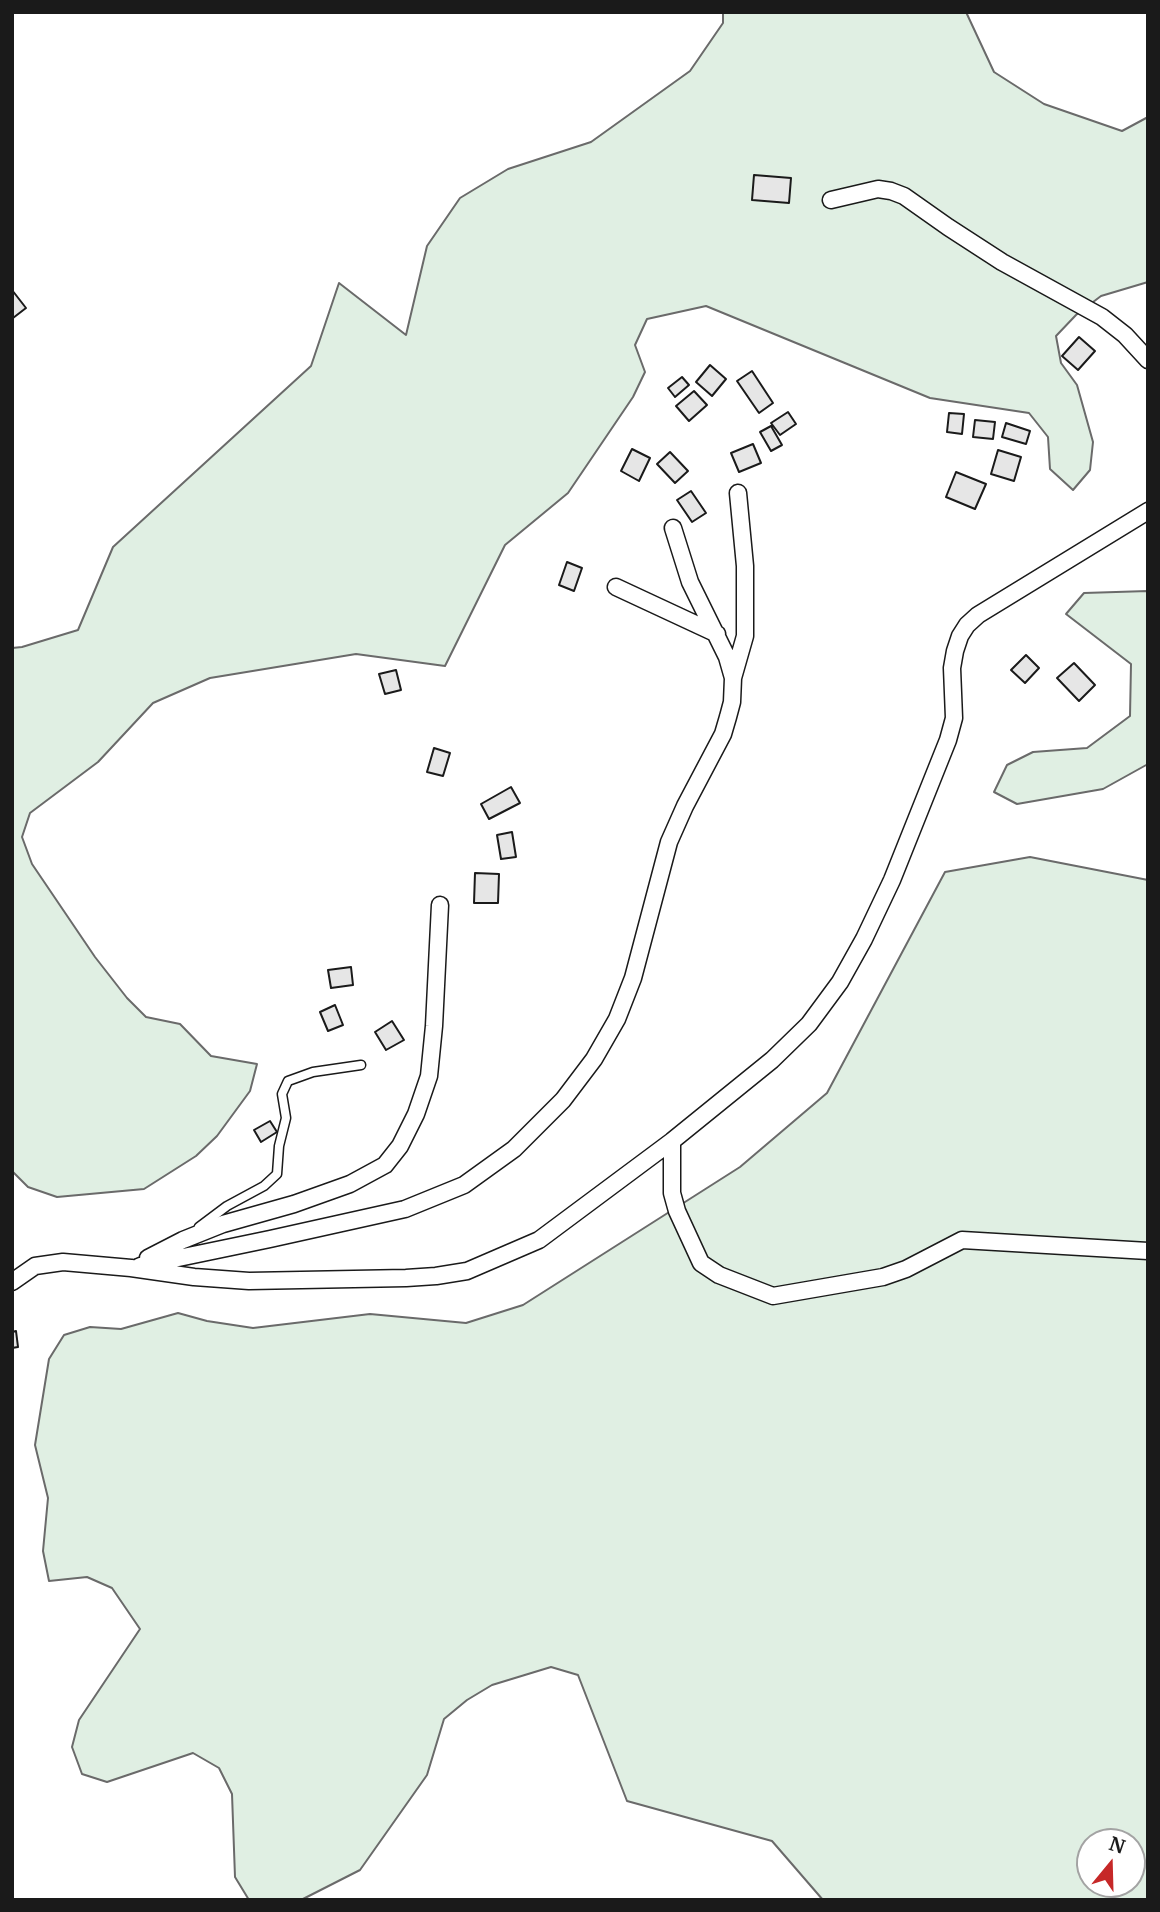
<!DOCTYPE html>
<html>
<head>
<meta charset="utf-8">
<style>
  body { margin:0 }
  #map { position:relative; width:1160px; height:1912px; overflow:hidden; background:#fff; font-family:Merriweather,serif }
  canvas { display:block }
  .frame { position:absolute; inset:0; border:14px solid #1a1a1a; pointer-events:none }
  .north { position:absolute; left:1076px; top:1828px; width:70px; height:70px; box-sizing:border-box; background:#fff; border:2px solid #a3a3a3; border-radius:50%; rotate:19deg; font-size:19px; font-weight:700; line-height:28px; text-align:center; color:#1a1a1a }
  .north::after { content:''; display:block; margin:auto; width:24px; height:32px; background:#c62828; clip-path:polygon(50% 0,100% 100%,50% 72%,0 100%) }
</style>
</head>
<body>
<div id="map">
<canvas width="1160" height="1912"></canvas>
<div class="frame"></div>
<div class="north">N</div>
</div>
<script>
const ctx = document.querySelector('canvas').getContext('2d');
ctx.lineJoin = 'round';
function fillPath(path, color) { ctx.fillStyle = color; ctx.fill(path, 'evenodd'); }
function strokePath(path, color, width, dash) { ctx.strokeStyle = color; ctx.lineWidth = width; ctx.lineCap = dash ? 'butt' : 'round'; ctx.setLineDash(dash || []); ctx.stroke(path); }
const green = new Path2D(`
  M723,12H966L994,72L1044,104L1122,131L1148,117V282L1101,296L1076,315L1056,336L1061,363L1077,385L1093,442L1090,470L1073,490L1050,469L1048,437L1029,413L930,398L706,306L647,319L635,345L645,372L633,397L568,493L505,545L445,666L356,654L210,678L153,703L98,762L30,813L22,837L32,864L95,957L127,998L146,1017L180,1024L211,1056L257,1064L250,1091L217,1136L196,1156L144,1189L57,1197L28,1187L12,1171V648L22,647L78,630L113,547L311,366L339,283L406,335L427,246L460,198L508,169L591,142L690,71L723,23Z
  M1148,591V764L1103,789L1017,804L994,792L1007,765L1033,752L1087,748L1130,716L1131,664L1066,614L1084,593Z
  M1030,857L1148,880V1900H823L772,1841L627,1801L578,1675L551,1667L492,1685L467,1700L444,1719L427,1775L360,1870L301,1900H249L235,1877L232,1794L219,1768L193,1753L107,1782L82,1774L72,1747L79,1720L140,1629L112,1588L87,1577L49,1581L43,1551L48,1498L35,1445L49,1359L64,1335L90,1327L121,1329L178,1313L207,1321L253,1328L370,1314L466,1323L523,1305L740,1167L827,1093L945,872ZM1090,1842H1132V1884H1090Z`);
fillPath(green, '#e0efe3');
strokePath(green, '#6a6a6a', 2);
const building = new Path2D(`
  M754,175L791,178L789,203L752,200Z
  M12,290L26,308L13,318L12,317Z
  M1079,337L1095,351L1078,370L1062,356Z
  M710,365L726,379L712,396L696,382Z
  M752,371L773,403L759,413L737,381Z
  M682,377L689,385L675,397L668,388Z
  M694,391L707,405L689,421L676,406Z
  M788,412L796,424L780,435L771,423Z
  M949,413L964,414L962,434L947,432Z
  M975,420L995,422L993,439L973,437Z
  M1006,423L1030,431L1026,444L1002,437Z
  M771,426L782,445L771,451L760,432Z
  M753,444L761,463L739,472L731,453Z
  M632,449L650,458L639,481L621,471Z
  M998,450L1021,457L1014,481L991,474Z
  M670,452L688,471L675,483L657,464Z
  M956,472L986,484L975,509L946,497Z
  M691,491L706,513L692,522L677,500Z
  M567,562L582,568L574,591L559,585Z
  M1026,655L1039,668L1025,683L1011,670Z
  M1074,663L1095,685L1079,701L1057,678Z
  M396,670L401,690L385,694L379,674Z
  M434,748L450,753L443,776L427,772Z
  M511,787L520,803L489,819L481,804Z
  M512,832L516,857L501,859L497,835Z
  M475,873L499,874L498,903H474Z
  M351,967L353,985L331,988L328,970Z
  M335,1005L343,1025L328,1031L320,1012Z
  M392,1021L404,1040L386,1050L375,1032Z
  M270,1121L277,1132L261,1142L254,1130Z
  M16,1331L18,1347L12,1348V1332Z`);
fillPath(building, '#e6e6e6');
strokePath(building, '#1a1a1a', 2);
const lane = new Path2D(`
  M199,1227L227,1206L264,1186L277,1174L279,1146L286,1118L282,1094L288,1081L313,1072L361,1065`);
const street = new Path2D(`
  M831,200L878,189L891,191L904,196L948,227L1002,262L1102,317L1125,335L1148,360
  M673,528L690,582L727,657L733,678
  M616,587L717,634
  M672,1141V1193L677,1211L701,1263L719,1275L773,1296L883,1277L906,1269L962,1240L1148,1251
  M148,1258L183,1240L223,1224L294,1204L350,1184L385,1165L400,1146L416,1114L429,1076L434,1026L440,905
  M140,1266L270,1239L405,1209L464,1185L514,1149L563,1100L594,1059L617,1019L633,978L669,842L685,806L723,734L728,717L732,702L733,678L745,636V566L738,493
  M12,1282L35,1266L63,1262L131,1268L194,1277L249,1281L406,1278L436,1276L467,1271L539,1240L672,1141L772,1060L809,1024L840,982L864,939L892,880L948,740L954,718L952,668L955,651L960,636L967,625L978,615L1148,511`);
strokePath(lane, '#1a1a1a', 11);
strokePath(street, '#1a1a1a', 19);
strokePath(lane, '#fff', 8);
strokePath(street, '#fff', 16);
</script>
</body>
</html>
